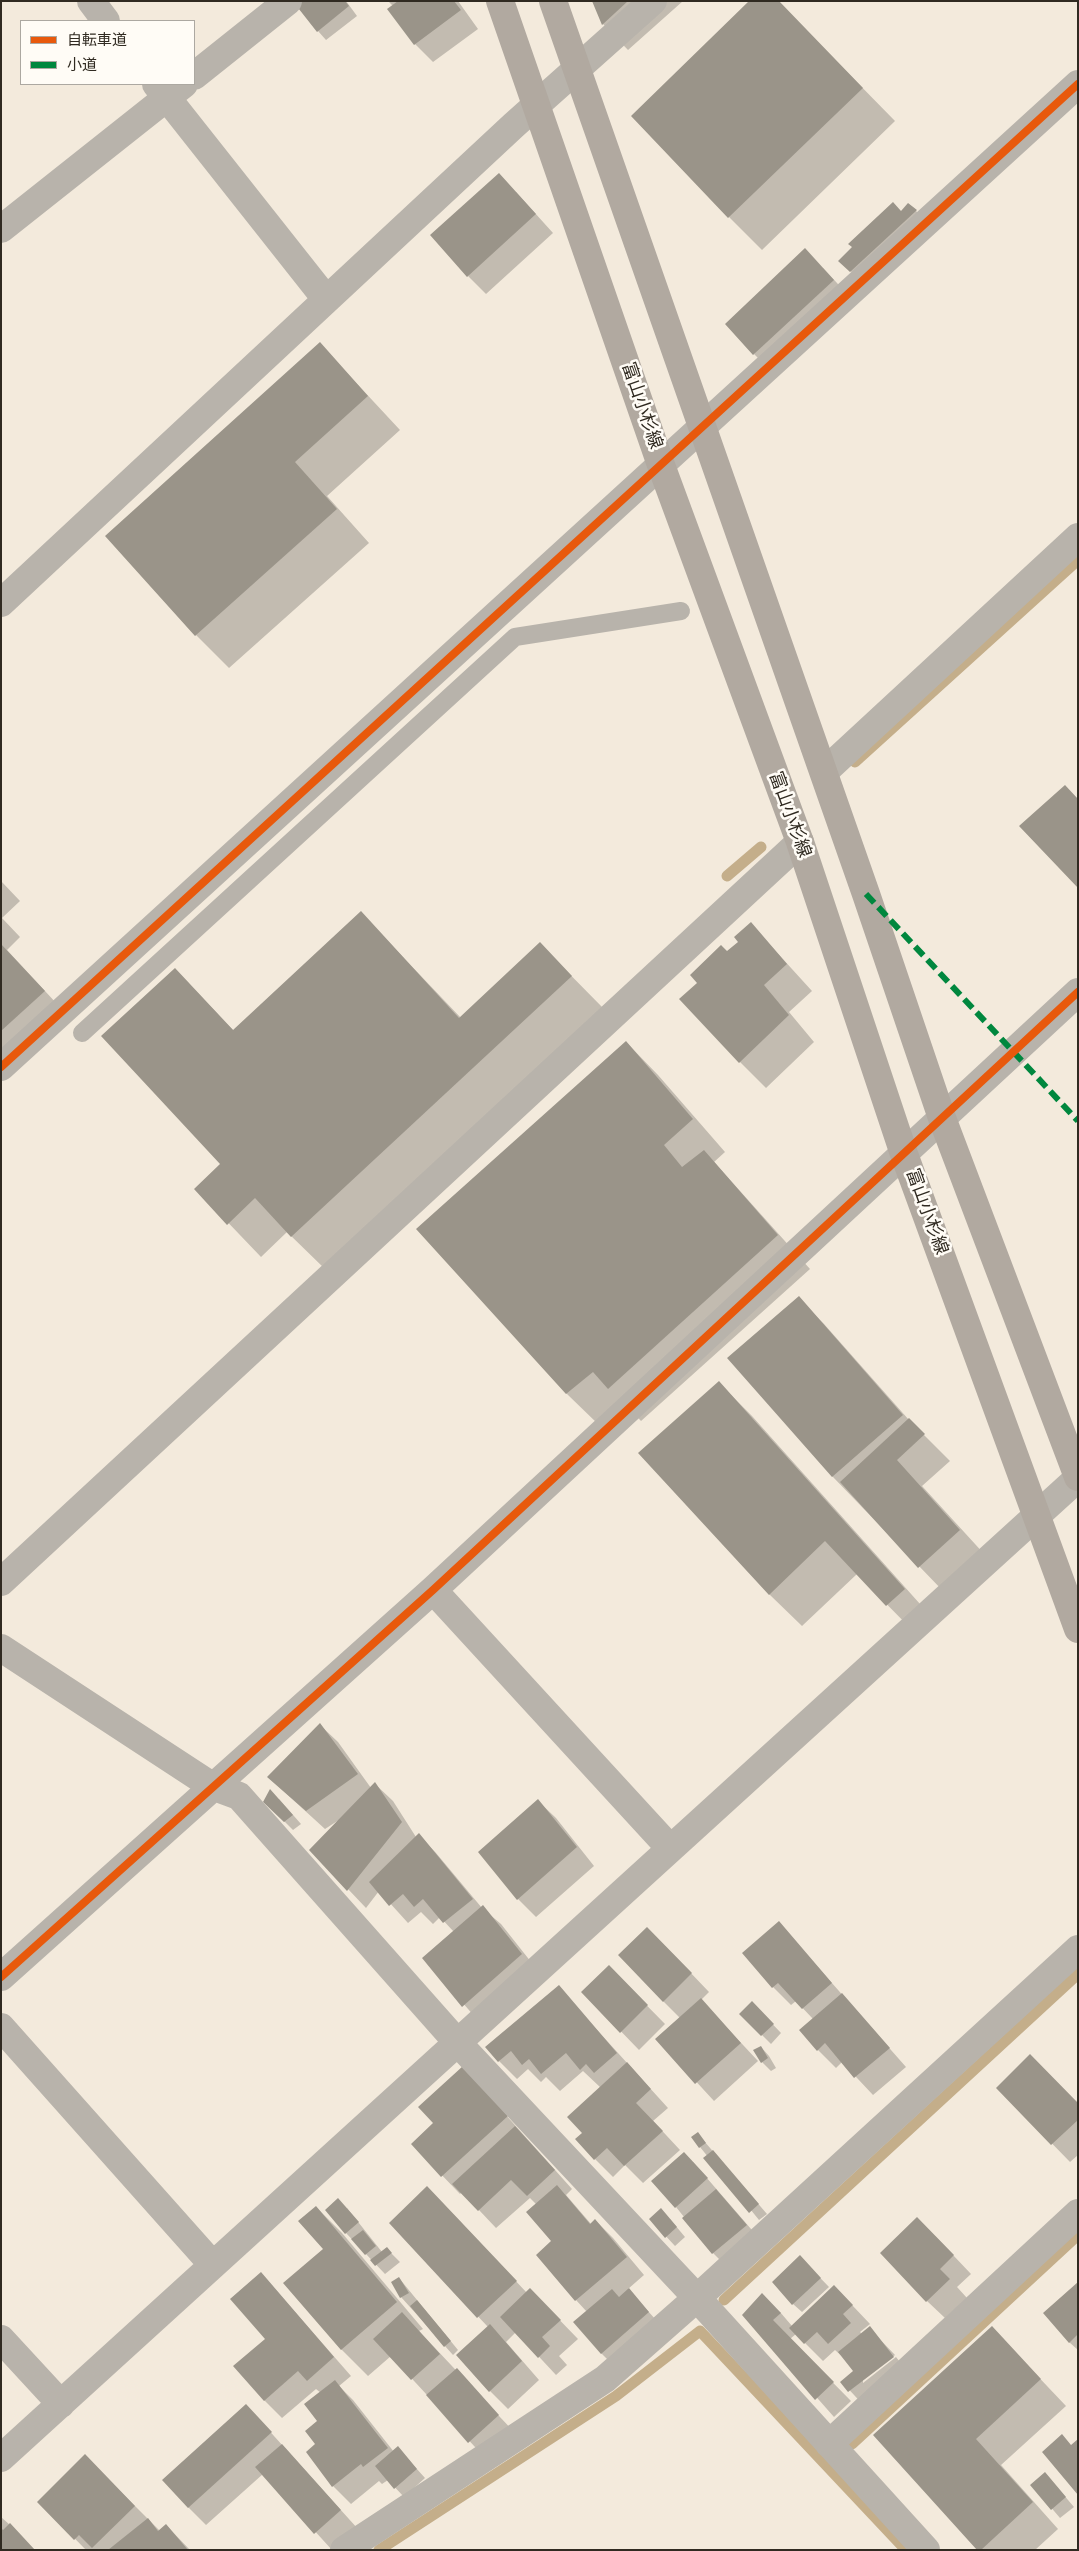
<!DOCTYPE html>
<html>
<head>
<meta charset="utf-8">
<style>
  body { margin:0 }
  #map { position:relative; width:1079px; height:2551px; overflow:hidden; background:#f3eadc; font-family:Jost,"Noto Sans JP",sans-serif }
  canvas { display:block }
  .frame { position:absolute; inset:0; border:2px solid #302a21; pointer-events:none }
  .legend { position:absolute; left:20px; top:20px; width:175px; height:65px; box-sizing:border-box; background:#fffcf6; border:1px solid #aca8a1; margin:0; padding:6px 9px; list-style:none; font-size:15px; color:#302a21 }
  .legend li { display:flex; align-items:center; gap:10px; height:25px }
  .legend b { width:25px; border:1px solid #aca8a1 }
</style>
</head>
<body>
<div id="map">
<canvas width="1079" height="2551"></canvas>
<div class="frame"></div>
<ul class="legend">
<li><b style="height:6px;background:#e8590c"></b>自転車道</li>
<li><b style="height:6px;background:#00873e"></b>小道</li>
</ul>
</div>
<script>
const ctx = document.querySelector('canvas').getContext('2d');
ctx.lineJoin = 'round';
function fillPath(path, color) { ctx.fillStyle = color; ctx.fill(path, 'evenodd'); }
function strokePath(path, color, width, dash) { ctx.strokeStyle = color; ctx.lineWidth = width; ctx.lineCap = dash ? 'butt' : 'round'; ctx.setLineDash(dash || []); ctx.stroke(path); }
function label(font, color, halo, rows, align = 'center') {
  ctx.font = font + ' Jost,"Noto Sans JP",sans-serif'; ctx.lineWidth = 5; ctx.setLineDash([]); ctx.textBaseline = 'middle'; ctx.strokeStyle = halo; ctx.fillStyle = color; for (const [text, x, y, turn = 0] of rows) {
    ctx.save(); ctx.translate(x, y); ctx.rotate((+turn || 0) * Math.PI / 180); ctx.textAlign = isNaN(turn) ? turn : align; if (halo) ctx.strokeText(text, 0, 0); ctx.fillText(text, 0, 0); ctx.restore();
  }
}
fillPath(new Path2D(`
  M301,1H346L357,16L326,40L318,31Z
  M388,1H458L478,29L433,62L415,44L389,9L393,6Z
  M594,1H683L628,50L603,24Z
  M797,21L895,121L762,250L729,217Z
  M516,192L553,233L486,294L468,276Z
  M916,211L924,219L860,280L840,261L853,247L901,212Z
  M823,268L851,298L772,372L754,354Z
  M320,344L400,430L327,496L369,543L229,668L196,635Z
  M1,881L20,901L2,918L20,937L7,950L70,1018L1,1081Z
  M361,913L461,1018L540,944L604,1009L325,1269L287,1232L261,1257L196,1189L222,1164L175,969L234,1031Z
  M751,924L812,991L789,1012L814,1042L766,1088L740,1062L727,953L740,942Z
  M626,1042L658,1075L725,1152L714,1162L810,1269L641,1421L626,1405L600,1426L567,1394L418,1229Z
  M798,1298L824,1324L909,1420L950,1461L922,1486L986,1556L945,1593L833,1477L729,1358Z
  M719,1383L752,1416L937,1623L920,1638L857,1574L802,1626L769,1594Z
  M320,1725L338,1742L371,1788L375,1784L393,1801L416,1837L419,1835L436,1853L482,1908L501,1924L539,1972L481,2024L424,1958L454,1932L440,1917L433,1924L421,1912L408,1923L379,1891L366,1908L311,1850L342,1818L325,1829L268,1777Z
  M279,1799L301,1824L293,1830L265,1802Z
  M538,1801L556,1818L594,1866L536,1917L518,1899L480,1852Z
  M779,1923L906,2067L873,2095L842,2062L836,2068L818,2050L813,2019L796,2001L791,2005L773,1987Z
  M665,1946L709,1992L701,2000L758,2061L714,2101L657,2039L680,2018L663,2001Z
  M609,1967L665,2024L639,2050L583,1992Z
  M558,1987L668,2108L653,2121L680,2150L643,2183L625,2165L613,2177L595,2159L583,2133L601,2088L583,2071L560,2091L546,2077L541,2082L528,2069L517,2079L499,2061Z
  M761,2012L781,2033L771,2044L741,2014Z
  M761,2047L769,2056L776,2068L771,2071L762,2062Z
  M463,2067L572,2189L566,2195L591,2224L595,2220L613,2238L644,2275L628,2289L666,2331L619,2371L601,2353L587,2312L576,2300L536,2204L530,2198L496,2228L462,2192L460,2194L412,2144L435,2123Z
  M998,2088L1078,2105V2155L1070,2162Z
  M698,2134L767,2214L759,2220L700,2147Z
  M693,2162L764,2244L731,2271L713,2253L676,2207Z
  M316,2207L342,2233L423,2329L419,2331L516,2434L487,2460L391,2356L368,2376L342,2350L285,2283L325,2249Z
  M347,2208L382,2252L386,2248L400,2262L385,2274L346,2233Z
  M453,2214L527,2293L548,2308L578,2339L559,2356L567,2365L556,2375L516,2332L506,2342L539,2380L508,2409L490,2391L488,2327L390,2223Z
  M650,2219H670L685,2237L675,2246Z
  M935,2236L971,2274L957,2287L967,2298L945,2318L927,2301Z
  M800,2257L829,2287L802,2312L793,2304Z
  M261,2273L351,2376L339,2386L353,2400L394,2452L398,2448L425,2478L404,2497L388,2480L382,2484L379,2481L351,2504L333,2486L317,2445L321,2393L316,2389L282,2418L264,2400L266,2340Z
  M399,2278L458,2350L453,2355L401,2297Z
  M1078,2284V2350L1069,2342Z
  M852,2305L870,2324L860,2332L862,2334L869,2328L895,2355L863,2380V2383L896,2357L911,2376L867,2409L842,2382L854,2371L846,2360L835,2350L823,2361L796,2334L790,2339L851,2401L834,2417L744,2315L780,2312L792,2326Z
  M992,2328L1066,2406L1001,2465L1058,2529L1035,2550H979L875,2435Z
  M246,2405L358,2529L332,2550L263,2474L206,2525L188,2507Z
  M1045,2473L1074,2507L1060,2518L1032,2485Z
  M103,2474L160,2531L166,2525L190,2550H86L39,2502Z
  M1,2517L10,2525L1,2550Z`), '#0003');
strokePath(new Path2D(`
  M855,762L1078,560
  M727,876L761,847
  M724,2300L1078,1974
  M852,2444L1078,2235
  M379,2550L616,2396L700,2331L906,2550`), '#c4ae8a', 11);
fillPath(new Path2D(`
  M299,1H345L349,6L317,32L295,4Z
  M398,1H454L461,10L414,45L387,9Z
  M592,1H628L602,25Z
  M749,1H779L863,88L728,218L631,116Z
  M499,173L536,214L467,277L430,235Z
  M893,202L901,211L908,203L917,210L850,272L838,261L852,247L848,244Z
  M805,248L834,280L753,355L725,324Z
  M320,342L368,396L295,462L337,509L195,636L105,536Z
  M1065,785L1078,799V888L1019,826Z
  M361,911L459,1018L540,942L572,976L291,1237L255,1198L227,1225L194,1189L220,1164L101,1036L175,968L233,1030Z
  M751,922L787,964L764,985L789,1015L739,1063L679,999L697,983L690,975L721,945L727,951L738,942L734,937Z
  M1,944L45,991L1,1031Z
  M626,1041L693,1119L664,1145L682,1167L704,1150L778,1235L608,1389L593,1372L566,1394L416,1229Z
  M799,1296L903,1415L832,1477L727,1358Z
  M719,1381L905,1589L886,1606L825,1541L769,1595L638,1453Z
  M909,1418L925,1434L897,1460L960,1530L918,1568L840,1482Z
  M320,1723L358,1774L306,1811L267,1777Z
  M375,1782L402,1822L347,1891L309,1850Z
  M270,1789L293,1815L284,1822L263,1802Z
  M538,1799L577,1847L517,1900L478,1852Z
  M419,1833L473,1899L443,1923L423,1899L414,1907L403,1894L389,1906L369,1882Z
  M483,1905L522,1954L462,2007L422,1958Z
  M779,1921L832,1983L802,2009L778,1983L772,1988L742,1953Z
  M647,1927L692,1973L663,2002L618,1955Z
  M609,1965L648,2005L620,2033L581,1992Z
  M559,1985L617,2053L594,2073L586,2064L580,2070L566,2053L541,2074L529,2059L522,2065L511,2051L498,2062L485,2047Z
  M842,1993L890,2048L854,2078L825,2043L817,2051L799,2030Z
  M701,1998L741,2043L695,2084L655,2039Z
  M752,2001L774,2024L761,2036L739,2014Z
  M761,2046L768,2058L761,2063L753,2050Z
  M1030,2054L1078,2103V2120L1051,2145L996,2088Z
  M627,2062L651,2089L636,2103L663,2131L624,2166L607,2148L594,2160L575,2139L582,2133L567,2117Z
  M463,2066L508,2116L441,2177L411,2144L433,2123L418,2107Z
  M515,2126L555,2170L527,2196L511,2180L478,2211L452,2184Z
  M698,2132L706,2143L699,2148L691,2137Z
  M713,2150L759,2204L749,2213L703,2158Z
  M684,2152L708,2178L675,2208L651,2181Z
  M557,2185L590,2224L595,2219L627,2257L575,2301L536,2255L551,2241L526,2212Z
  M427,2186L517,2281L477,2318L389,2223Z
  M716,2189L747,2225L712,2254L682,2218Z
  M338,2198L359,2222L345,2234L325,2210Z
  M316,2206L397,2302L341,2350L283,2283L323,2249L298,2221Z
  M661,2208L677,2227L665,2238L649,2219Z
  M917,2217L954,2255L940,2269L950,2279L926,2302L880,2253Z
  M363,2230L376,2246L365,2255L351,2239Z
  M387,2247L392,2253L375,2266L370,2260Z
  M800,2255L821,2278L792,2305L772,2282Z
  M261,2272L334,2357L307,2381L298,2371L264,2401L233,2366L265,2339L230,2299Z
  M399,2277L409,2293L400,2298L391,2282Z
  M1078,2282V2334L1069,2343L1043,2313Z
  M834,2285L853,2305L843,2314L851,2323L828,2344L817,2332L804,2344L789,2328Z
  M530,2288L561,2320L542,2337L550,2346L538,2358L500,2317Z
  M629,2288L649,2312L601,2354L573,2322L612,2289L619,2297Z
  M762,2293L781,2313L773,2320L834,2382L815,2400L742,2315Z
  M417,2300L451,2341L444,2347L410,2306Z
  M402,2312L440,2354L411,2380L373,2339Z
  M490,2324L522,2361L489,2392L456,2355Z
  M870,2326L894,2357L848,2392L840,2382L853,2371L838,2352Z
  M992,2326L1041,2379L976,2439L1033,2502L981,2550H977L873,2435Z
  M457,2368L499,2415L468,2443L426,2395Z
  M335,2380L388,2448L363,2467L361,2464L332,2487L306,2452L315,2444L305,2431L317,2421L304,2404Z
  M246,2404L272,2432L188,2508L162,2480Z
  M1062,2434L1071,2445L1078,2439V2495L1042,2452Z
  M282,2444L341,2510L314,2534L255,2467Z
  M398,2446L417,2469L394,2489L375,2466Z
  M85,2454L135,2506L92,2548L79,2535L74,2540L37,2502Z
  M1045,2472L1066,2497L1051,2510L1030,2485Z
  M148,2518L158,2531L166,2524L188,2550H108Z
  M10,2523L35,2550H1V2528L3,2530Z`), '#9a9489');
strokePath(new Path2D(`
  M82,1033L515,637L681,611`), '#b8b3ab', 18);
strokePath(new Path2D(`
  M91,1L106,21
  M194,76L288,1
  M156,84L326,299
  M1,229L184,84
  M1,603L514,125L653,1
  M824,772L1078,537
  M1,1067L1078,84
  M1,1582L800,842
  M433,1590L669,1847
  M1,1648L212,1786L239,1796L457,2042L697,2298L605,2379L344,2550
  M1,1977L433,1590L1078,992
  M1,2027L212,2264
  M1,2339L61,2404
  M829,2444L1078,2213
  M1,2458L1078,1478
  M926,2550L697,2298L1078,1949`), '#b8b3ab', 28);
strokePath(new Path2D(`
  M500,1L661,465L800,842L904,1154L1078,1629
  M553,1L866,894L942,1118L1078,1477`), '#b1a9a0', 28);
strokePath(new Path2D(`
  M866,894L1078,1121`), '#00873e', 6, [12, 6]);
strokePath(new Path2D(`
  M1,1067L1078,84
  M1,1977L433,1590L1078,992`), '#e8590c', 8);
label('18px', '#302a21', '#fffcf6', [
  ["富山小杉線",641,406,71],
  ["富山小杉線",789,815,70],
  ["富山小杉線",926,1212,70]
]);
</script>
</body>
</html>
